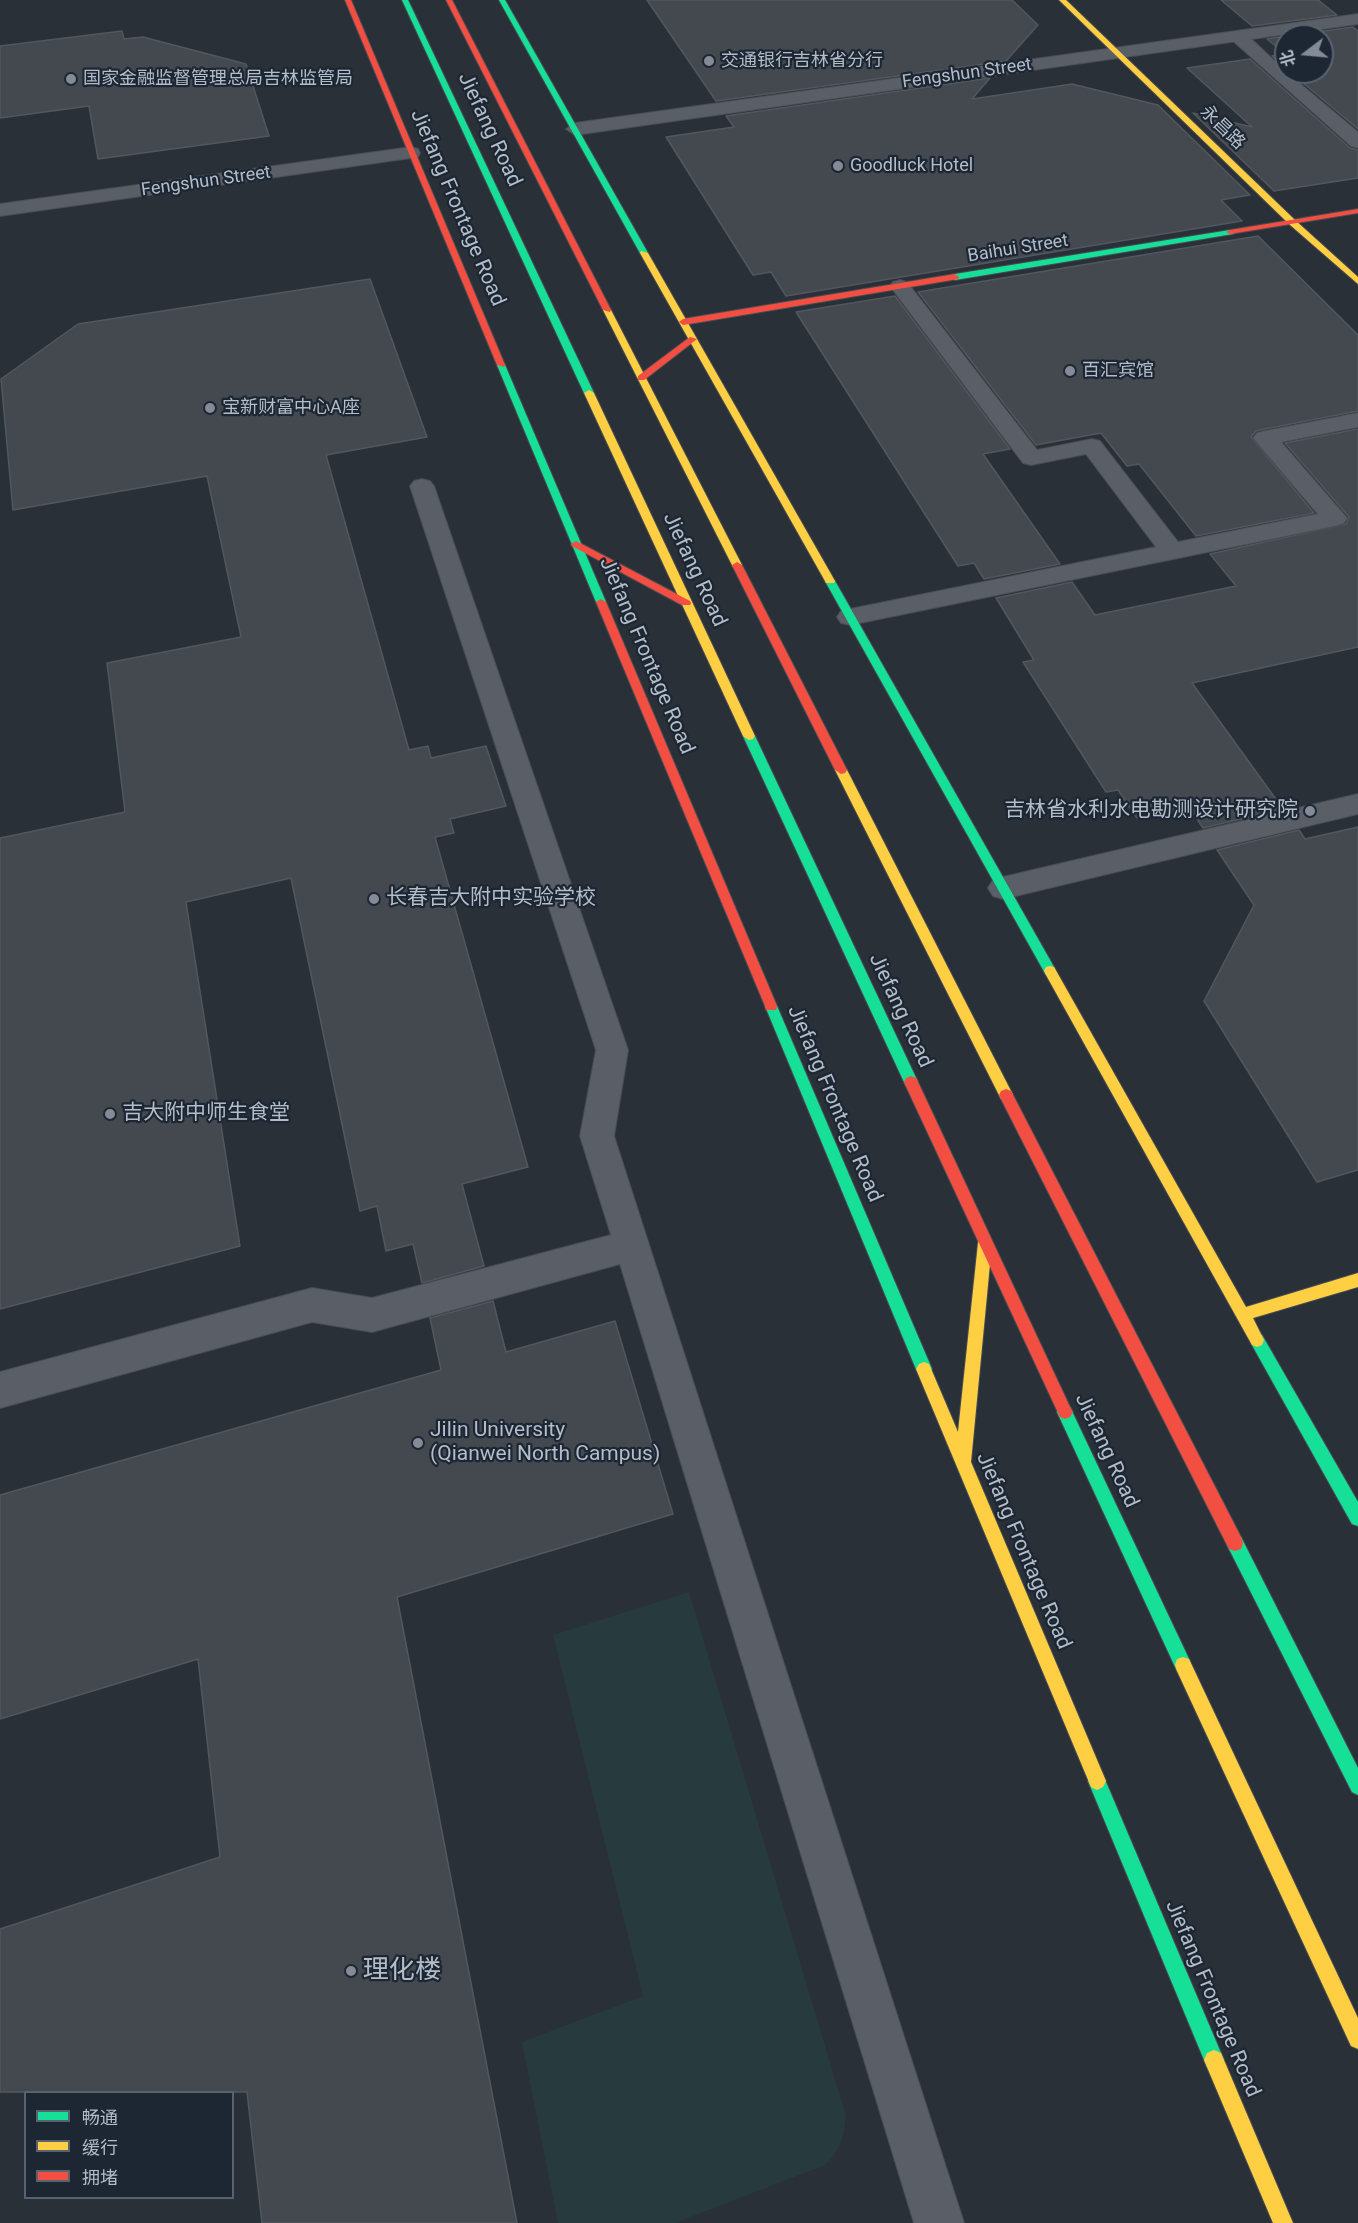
<!DOCTYPE html>
<html>
<head>
<meta charset="utf-8">
<style>
  body { margin:0 }
  #map { position:relative; width:1358px; height:2223px; overflow:hidden; background:#2a3038; font-family:Roboto,"Noto Sans SC",sans-serif }
  canvas { display:block }
  .legend { position:absolute; left:24px; top:2091px; width:210px; height:108px; box-sizing:border-box; background:#1d2633; border:2px solid #59626f; margin:0; padding:8px 10px; list-style:none; font-size:18px; color:#b4bcc9 }
  .legend li { display:flex; align-items:center; gap:12px; height:30px }
  .legend b { width:30px; border:2px solid #59626f }
  .north { position:absolute; left:1274px; top:24px; width:60px; height:60px; box-sizing:border-box; background:#1d2633; border:2px solid #59626f; border-radius:50%; rotate:254deg; font-size:16px; font-weight:700; line-height:24px; text-align:center; color:#b4bcc9 }
  .north::after { content:''; display:block; margin:auto; width:21px; height:27px; background:#848b96; clip-path:polygon(50% 0,100% 100%,50% 72%,0 100%) }
</style>
</head>
<body>
<div id="map">
<canvas width="1358" height="2223"></canvas>
<ul class="legend">
<li><b style="height:8px;background:#16e098"></b>畅通</li>
<li><b style="height:8px;background:#ffcf43"></b>缓行</li>
<li><b style="height:8px;background:#f24e42"></b>拥堵</li>
</ul>
<div class="north">北</div>
</div>
<script>
const ctx = document.querySelector('canvas').getContext('2d');
ctx.lineJoin = 'round';
function fillPath(path, color) { ctx.fillStyle = color; ctx.fill(path, 'evenodd'); }
function strokePath(path, color, width, dash) { ctx.strokeStyle = color; ctx.lineWidth = width; ctx.lineCap = dash ? 'butt' : 'round'; ctx.setLineDash(dash || []); ctx.stroke(path); }
function label(font, color, halo, rows, align = 'center') {
  ctx.font = font + ' Roboto,"Noto Sans SC",sans-serif'; ctx.lineWidth = 4.5; ctx.setLineDash([]); ctx.textBaseline = 'middle'; ctx.strokeStyle = halo; ctx.fillStyle = color; for (const [text, x, y, turn = 0] of rows) {
    ctx.save(); ctx.translate(x, y); ctx.rotate((+turn || 0) * Math.PI / 180); ctx.textAlign = isNaN(turn) ? turn : align; if (halo) ctx.strokeText(text, 0, 0); ctx.fillText(text, 0, 0); ctx.restore();
  }
}
fillPath(new Path2D(`
  M689,1592L846,2116C844,2137 841,2150 825,2165L675,2223H558L522,2042L643,1996L553,1635Z`), '#273a3e');
const building = new Path2D(`
  M647,0H1012L1038,25L1006,61L716,101Z
  M1221,0H1318L1337,15L1252,26Z
  M1353,27L1358,31V129L1290,72H1322V36H1289Z
  M122,31L124,39L143,37L246,64L269,136L98,159L89,106L0,118V46Z
  M1286,36V69L1272,56L1285,54L1267,39Z
  M1250,59L1350,148L1358,150V178L1274,191L1193,113L1252,127L1187,68Z
  M990,78L972,99L1072,84L1158,105L1250,195L1221,200L1242,221L786,296L771,272L753,275L666,137L734,127L726,116Z
  M1258,236L1358,335V411L1265,429L1256,431L1251,437L1314,513L1196,536L1139,464L1127,466L1101,433L1036,445L918,292Z
  M370,279L427,437L326,455L409,750L428,746L431,758L486,746L506,806L450,819L454,833L435,837L528,1167L462,1184L484,1266L422,1283L413,1244L386,1251L377,1206L360,1211L291,878L186,902L240,1246L0,1309V838L125,812L107,663L241,637L207,476L13,510L1,379L78,324Z
  M895,296L1010,449L983,454L1060,564L984,579L974,563L958,566L796,312Z
  M1358,429V647L1192,683L1283,809L1203,828L1193,813L1172,818L1168,811L1137,818L1118,790L1106,792L1023,662L1034,660L996,598L1072,582L1095,615L1236,586L1210,554L1346,524L1349,517L1285,443Z
  M1358,827V1170L1317,1182L1204,1001L1254,905L1217,850L1299,830L1305,839Z
  M493,1301L506,1352L615,1321L673,1514L397,1597L517,2223H262L247,2092H0V1929L220,1857L198,1659L0,1719V1495L441,1370L430,1318Z`);
fillPath(building, '#444950');
strokePath(building, '#52575f', 1.5);
const lane = new Path2D(`
  M1238,31L1244,32L1286,72L1358,132V148L1351,146L1232,40L1229,36Z
  M900,280L907,282L1037,450L1092,439L1100,441L1178,542L1318,514L1253,438L1257,433L1265,431L1358,413V427L1281,442L1347,518L1344,523L1335,526L850,625L841,623L837,617L841,611L850,609L1156,547L1086,454L1031,465L1023,463L890,286L893,282Z
  M422,479L430,481L434,486L628,1050L614,1136L964,2223H914L620,1264L372,1332L312,1322L0,1408V1372L312,1288L372,1298L611,1235L580,1136L596,1050L410,486L414,481Z
  M1358,794V814L1003,899L993,896L988,888L993,880L1003,877Z`);
const street = new Path2D(`
  M1358,14V24L575,135L566,129L575,123Z
  M411,147L418,149L420,153L418,157L0,216V204Z`);
const fast = new Path2D(`
  M402,0H408L594,393L592,395L584,393Z
  M499,0H505L648,253L647,255L640,253Z
  M1230,230L1234,232L1233,234L955,280L951,277L955,274Z
  M501,362L505,365L606,602L605,604L601,605L596,602L497,365Z
  M830,578L835,581L1054,967L1056,971L1054,975H1046L825,581Z
  M749,732L755,736L918,1082L916,1086H906L904,1082L743,736Z
  M771,1001L777,1006L932,1369L929,1374L924,1376L919,1374L916,1369L765,1006Z
  M1257,1333L1262,1335L1358,1502V1526L1352,1524L1252,1345L1250,1340L1252,1335Z
  M1065,1405L1070,1407L1189,1659L1191,1665L1189,1671L1183,1673L1177,1671L1057,1412L1060,1407Z
  M1235,1535L1241,1537L1358,1768V1795L1352,1792L1229,1549L1227,1543L1229,1537Z
  M1097,1772L1103,1775L1224,2060L1221,2067L1214,2070L1207,2067L1088,1781L1091,1775Z`);
const slow = new Path2D(`
  M1059,0H1066L1295,220L1358,277V284L1289,224Z
  M641,251L648,253L835,581L834,583H826L825,581L640,253Z
  M604,308L611,310L742,565L741,567H733L732,565L603,310Z
  M589,390L594,393L755,736L753,739L749,740L743,736L584,393Z
  M841,766L847,770L1011,1091L1013,1095L1011,1099H1001L835,770Z
  M1050,966L1054,967L1246,1307L1358,1273V1287L1253,1318L1264,1340L1262,1345L1257,1347L1252,1345L1046,975L1044,971L1046,967Z
  M985,1237L990,1238L992,1243L971,1462L1106,1781L1103,1787L1097,1790L1091,1787L916,1369L919,1364L924,1362L929,1364L958,1432L978,1243L980,1238Z
  M1183,1657L1189,1659L1358,2018V2049L1351,2046L1177,1671L1175,1665L1177,1659Z
  M1214,2050L1221,2053L1293,2223H1273L1204,2060L1207,2053Z`);
const jam = new Path2D(`
  M345,0H351L505,365L504,367L497,365Z
  M446,0H452L611,310L610,312L603,310Z
  M1358,209V213L1230,234L1226,232L1230,230Z
  M955,274L959,277L958,279L683,325L679,322L683,319Z
  M690,337L697,339L644,380H638V376Z
  M576,541L690,601L691,603L690,605H682L572,546L571,544Z
  M737,562L742,565L847,770L845,773L841,774L835,770L732,565Z
  M601,599L606,602L777,1006L776,1010H766L765,1006L596,602Z
  M911,1076L916,1078L918,1082L1070,1407L1073,1412L1070,1417L1065,1419L1060,1417L904,1082L906,1078Z
  M1006,1089L1011,1091L1241,1537L1243,1543L1241,1549L1235,1551L1229,1549L999,1095L1001,1091Z`);
strokePath(lane, '#484c53', 2);
strokePath(street, '#484c53', 2);
strokePath(fast, '#484c53', 2);
strokePath(slow, '#484c53', 2);
strokePath(jam, '#484c53', 2);
fillPath(lane, '#5a5e66');
fillPath(street, '#5a5e66');
fillPath(fast, '#16e098');
fillPath(slow, '#ffcf43');
fillPath(jam, '#f24e42');
for (const [x, y, r, color] of [
  [709,61,6,"#848b96"],
  [71,79,6,"#848b96"],
  [838,166,6,"#848b96"],
  [1070,371,6,"#848b96"],
  [210,408,6,"#848b96"],
  [1310,811,6,"#848b96"],
  [374,899,6,"#848b96"],
  [110,1114,6,"#848b96"],
  [418,1443,6,"#848b96"],
  [351,1971,6,"#848b96"]
]) { const dot = new Path2D(); dot.arc(x, y, r, 0, 2 * Math.PI); ctx.fillStyle = color; ctx.fill(dot); strokePath(dot, '#1d2633', 2); }
label('18px', '#b4bcc9', '#1d2633', [
  ["交通银行吉林省分行",721,61],
  ["国家金融监督管理总局吉林监管局",83,79],
  ["Goodluck Hotel",850,166],
  ["百汇宾馆",1082,371],
  ["宝新财富中心A座",222,408]
], 'left');
label('18px', '#b4bcc9', '#1d2633', [
  ["Fengshun Street",967,74,-8],
  ["永昌路",1222,128,44],
  ["Fengshun Street",206,182,-8],
  ["Baihui Street",1018,249,-9]
]);
label('21px', '#b4bcc9', '#1d2633', [
  ["Jiefang Road",489,130,65],
  ["Jiefang Frontage Road",457,208,67],
  ["Jiefang Road",694,570,65],
  ["Jiefang Frontage Road",646,656,67],
  ["Jiefang Road",900,1011,65],
  ["Jiefang Frontage Road",834,1104,67],
  ["Jiefang Road",1106,1451,65],
  ["Jiefang Frontage Road",1023,1551,67],
  ["Jiefang Frontage Road",1212,1999,67]
]);
label('21px', '#b4bcc9', '#1d2633', [
  ["吉林省水利水电勘测设计研究院",1298,811,"right"],
  ["长春吉大附中实验学校",386,899],
  ["吉大附中师生食堂",122,1114],
  ["Jilin University",430,1431],
  ["(Qianwei North Campus)",430,1455]
], 'left');
label('26px', '#b4bcc9', '#1d2633', [
  ["理化楼",363,1971]
], 'left');
</script>
</body>
</html>
